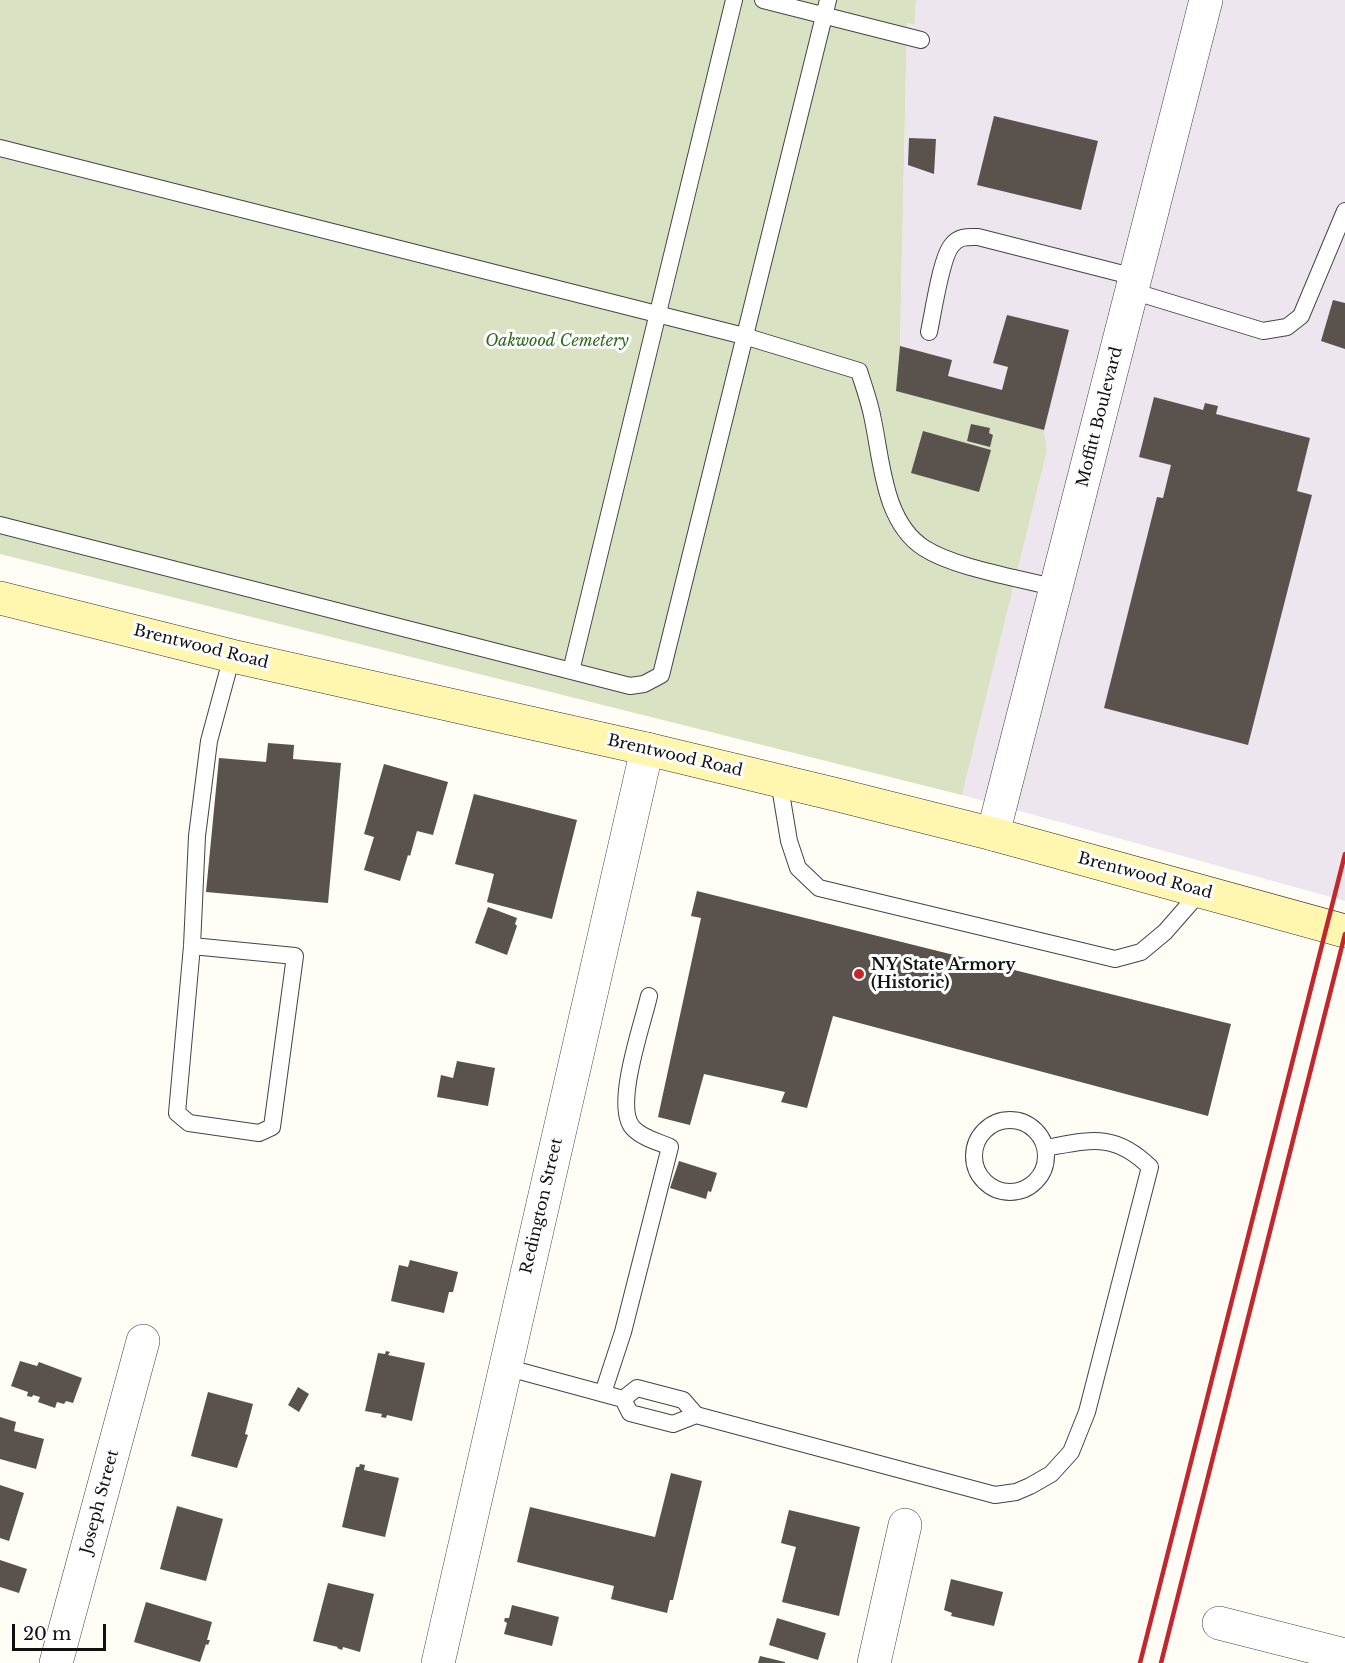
<!DOCTYPE html>
<html>
<head>
<meta charset="utf-8">
<style>
  body { margin:0 }
  #map { position:relative; width:1345px; height:1663px; overflow:hidden; background:#fffdf5; font-family:"Libre Baskerville",serif }
  canvas { display:block }
  .scale { position:absolute; left:12px; top:1624px; width:94px; height:27px; box-sizing:border-box; border:3px solid #111; border-top:0; padding-left:8px; font-size:18px; line-height:21px; white-space:nowrap; color:#111; -webkit-text-stroke:4px #fff; paint-order:stroke }
</style>
</head>
<body>
<div id="map">
<canvas width="1345" height="1663"></canvas>
<div class="scale">20 m</div>
</div>
<script>
const ctx = document.querySelector('canvas').getContext('2d');
ctx.lineJoin = 'round';
function fillPath(path, color) { ctx.fillStyle = color; ctx.fill(path, 'evenodd'); }
function strokePath(path, color, width, dash) { ctx.strokeStyle = color; ctx.lineWidth = width; ctx.lineCap = dash ? 'butt' : 'round'; ctx.setLineDash(dash || []); ctx.stroke(path); }
function label(font, color, halo, rows, align = 'center') {
  ctx.font = font + ' "Libre Baskerville",serif'; ctx.lineWidth = 6; ctx.setLineDash([]); ctx.textBaseline = 'middle'; ctx.strokeStyle = halo; ctx.fillStyle = color; for (const [text, x, y, turn = 0] of rows) {
    ctx.save(); ctx.translate(x, y); ctx.rotate((+turn || 0) * Math.PI / 180); ctx.textAlign = isNaN(turn) ? turn : align; if (halo) ctx.strokeText(text, 0, 0); ctx.fillText(text, 0, 0); ctx.restore();
  }
}
fillPath(new Path2D(`
  M916,0H1345V901L962,795L1047,451L1044,431L896,391L900,346L907,23L915,25Z`), '#eee6ef');
fillPath(new Path2D(`
  M0,0H916L915,25L907,23L900,346L896,390L1044,430L1047,451L962,795L0,554Z`), '#d9e3c4');
fillPath(new Path2D(`
  M994,116L1098,141L1081,210L977,185Z
  M909,138L936,139L934,174L908,165Z
  M1333,300L1345,303V349L1321,341Z
  M1007,315L1069,330L1044,430L896,391L900,346L952,360L948,376L1002,390L1008,367L993,363Z
  M1154,397L1203,410L1205,403L1218,406L1216,414L1310,438L1297,491L1312,495L1248,745L1104,708L1157,497L1163,498L1171,465L1139,457Z
  M971,424L990,428L989,433L993,435L990,447L967,441Z
  M923,431L991,450L979,492L911,473Z
  M268,743L294,745L293,759L341,763L328,903L206,892L219,758L266,762Z
  M384,764L448,782L433,835L417,831L410,856L408,855L400,881L364,870L374,837L364,834Z
  M474,794L577,820L552,919L487,902L494,874L455,864Z
  M697,891L1231,1024L1208,1116L833,1016L807,1108L781,1102L785,1092L704,1074L690,1125L658,1117L701,918L691,916Z
  M488,907L517,918L515,924L517,926L507,955L475,943Z
  M457,1061L495,1068L488,1106L437,1097L441,1075L453,1078Z
  M679,1161L717,1173L711,1192L708,1191L706,1199L670,1188Z
  M410,1260L458,1272L453,1292H449L444,1313L391,1301L399,1265L408,1267Z
  M386,1351L390,1352L388,1355L425,1363L412,1421L387,1415L386,1418L381,1417L382,1414L365,1411L378,1353L385,1354Z
  M20,1361L37,1366L39,1362L82,1378L73,1403L66,1401L64,1404L57,1402L55,1408L38,1402L40,1397L33,1395L32,1397L27,1396L28,1392L11,1386Z
  M298,1387L309,1394L299,1412L288,1405Z
  M208,1392L253,1404L245,1434L248,1435L237,1468L191,1456Z
  M0,1417L16,1422L14,1431L44,1439L36,1469L0,1459Z
  M360,1464L365,1465L364,1470L399,1478L385,1537L342,1527L356,1467H359Z
  M671,1473L702,1481L673,1600H670L667,1613L611,1599L614,1586L517,1562L530,1507L655,1537Z
  M0,1485L24,1493L9,1541L0,1538Z
  M177,1506L223,1519L206,1581L160,1569Z
  M789,1510L860,1527L839,1616L782,1602L796,1547L781,1543Z
  M0,1560L27,1569L19,1593L0,1587Z
  M951,1579L1003,1592L994,1626L951,1616L952,1613L944,1610Z
  M328,1583L374,1594L360,1652L343,1647L342,1650L337,1648L338,1647L313,1641Z
  M146,1602L212,1622L207,1640H210L208,1645L206,1644L200,1662L134,1642Z
  M512,1605L559,1617L552,1646L504,1634L507,1623L504,1621L505,1618H509Z
  M777,1618L826,1633L818,1660L769,1645Z
  M760,1656L785,1662V1663H758Z`), '#5a524d');
const lane = new Path2D(`
  M763,0L921,40
  M0,148L744,336L859,371C864,387 870,403 873,420C882,463 884,522 924,548C955,568 1019,578 1056,588
  M1132,291L1263,331L1287,327L1301,316L1345,211
  M929,332C933,314 941,257 952,245C959,236 967,237 978,237L1135,277
  M0,525L630,686L644,684L661,675L828,0
  M571,671L734,0
  M779,781L789,841L798,868L819,888L1115,959L1141,952L1165,932L1200,892
  M192,946L295,956L272,1127L259,1133L189,1123L177,1113L192,946L197,836L209,741L232,656
  M974 1156a36 36 0 1 1 72 0a36 36 0 1 1-72 0Z
  M505,1367L623,1399L630,1413L673,1424L696,1415
  M603,1393L623,1332L670,1147C659,1142 642,1138 633,1128C613,1107 643,1023 649,996
  M623,1399L637,1388L683,1400L696,1415L995,1495L1016,1492L1030,1486L1051,1474L1071,1452L1087,1412L1150,1167C1114,1132 1091,1140 1045,1148`);
const street = new Path2D(`
  M993,834L1206,0
  M1219,1623L1345,1655
  M56,1663L143,1341
  M438,1663L647,749
  M874,1663L905,1525`);
const secondary = new Path2D(`
  M0,598L232,656L647,749L838,795L993,834L1345,931`);
strokePath(lane, '#444', 18);
strokePath(street, '#444', 34);
strokePath(secondary, '#333', 34);
strokePath(lane, '#fff', 16);
strokePath(street, '#fff', 33);
strokePath(secondary, '#fff6b0', 33);
strokePath(new Path2D(`
  M1140,1663L1345,854
  M1161,1663L1345,934`), '#c4262e', 4.5);
for (const [x, y, r, color] of [
  [859,974,6,"#c4262e"]
]) { const dot = new Path2D(); dot.arc(x, y, r, 0, 2 * Math.PI); ctx.fillStyle = color; ctx.fill(dot); strokePath(dot, '#fff', 2); }
label('italic 16px', '#2f6b1f', '#fff', [
  ["Oakwood Cemetery",557,341]
]);
label('16px', '#111', '#fff', [
  ["Moffitt Boulevard",1100,417,-76],
  ["Brentwood Road",201,647,14],
  ["Brentwood Road",675,756,13],
  ["Brentwood Road",1145,876,15],
  ["Redington Street",542,1206,-77],
  ["Joseph Street",100,1502,-75]
]);
label('bold 16px', '#111', '#fff', [
  ["NY State Armory",871,965],
  ["(Historic)",871,983]
], 'left');
</script>
</body>
</html>
